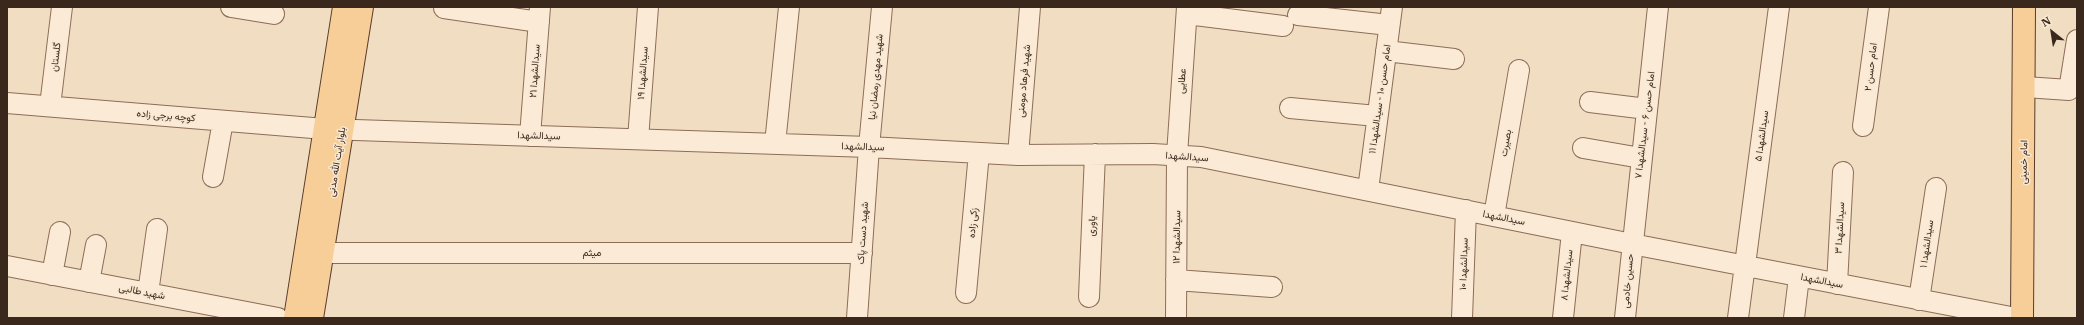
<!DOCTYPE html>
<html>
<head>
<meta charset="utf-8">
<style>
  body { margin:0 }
  #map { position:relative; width:2084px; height:325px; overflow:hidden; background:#f1ddc2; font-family:"IBM Plex Serif",serif }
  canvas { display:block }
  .frame { position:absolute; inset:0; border:8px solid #3b281d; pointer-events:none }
  .north { position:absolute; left:2032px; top:12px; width:40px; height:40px; -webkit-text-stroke:3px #f8e8d2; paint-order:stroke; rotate:330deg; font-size:11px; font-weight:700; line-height:16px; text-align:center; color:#3b281d }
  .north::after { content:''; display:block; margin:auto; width:14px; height:18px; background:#3b281d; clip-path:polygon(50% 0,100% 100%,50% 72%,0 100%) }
</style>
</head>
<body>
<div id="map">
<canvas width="2084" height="325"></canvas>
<div class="frame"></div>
<div class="north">N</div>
</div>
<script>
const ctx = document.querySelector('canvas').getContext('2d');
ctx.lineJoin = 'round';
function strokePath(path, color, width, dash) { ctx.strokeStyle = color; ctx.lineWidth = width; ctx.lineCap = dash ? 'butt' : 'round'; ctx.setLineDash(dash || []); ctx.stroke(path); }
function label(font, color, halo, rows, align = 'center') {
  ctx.font = font + ' "IBM Plex Serif",Vazirmatn,serif'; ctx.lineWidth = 3; ctx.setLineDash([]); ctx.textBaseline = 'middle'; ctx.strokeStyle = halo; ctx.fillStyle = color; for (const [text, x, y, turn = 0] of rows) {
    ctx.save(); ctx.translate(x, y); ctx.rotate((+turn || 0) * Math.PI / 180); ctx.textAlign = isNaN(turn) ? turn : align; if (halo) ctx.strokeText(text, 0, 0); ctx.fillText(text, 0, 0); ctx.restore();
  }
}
const minor = new Path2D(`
  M231,7L274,14
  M444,8L539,22
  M1187,14L1283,26
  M1298,15L1389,25
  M1386,51L1454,59
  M2025,87L2069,90L2077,40
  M1590,102L1647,109
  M7,103L325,129L869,147L1018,155L1153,154L1201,157L1632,244L2016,318
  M50,106L62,7
  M1290,108L1377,116
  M1863,126L1879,7
  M530,136L540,7
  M638,139L648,7
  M775,144L789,7
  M1583,148L1641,158
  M1018,155L1030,7
  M213,177L223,121
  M1368,190L1392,7
  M1494,216L1519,70
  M322,253H862
  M7,266L278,318
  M52,275L60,232
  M1176,280L1272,287
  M89,282L96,245
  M1837,284L1843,172
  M148,293L157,229
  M966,293L979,153
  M1089,297L1095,154
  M1919,300L1936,188
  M857,318L869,147L882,7
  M1176,318L1177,155L1187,7
  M1462,318L1466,210
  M1563,318L1572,232
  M1625,318L1658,7
  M1738,318L1779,7
  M1794,318L1799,277`);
const major = new Path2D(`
  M295,318L344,7
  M312,318L362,7
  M2022,318L2024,7`);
strokePath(minor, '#8c6d58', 22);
strokePath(major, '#5a3c2c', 24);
strokePath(minor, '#fbebd6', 20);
strokePath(major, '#f7cd98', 22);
label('10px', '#3b281d', '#f8e8d2', [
  ["گلستان",56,57,-83],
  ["امام حسن ۲",1871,67,-83],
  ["سیدالشهدا ۲۱",535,71,-86],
  ["سیدالشهدا ۱۹",643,73,-86],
  ["شهید مهدی رمضان نیا",876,77,-85],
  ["شهید فرهاد مومنی",1024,81,-85],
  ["عطایی",1182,81,-86],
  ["امام حسن ۱۰ - سیدالشهدا ۱۱",1380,99,-82],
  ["کوچه برجى زاده",166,116,5],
  ["امام حسن ۶ - سیدالشهدا ۷",1645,125,-83],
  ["سیدالشهدا",539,136,2],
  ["سیدالشهدا ۵",1762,136,-82],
  ["بصیرت",1506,143,-80],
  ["سیدالشهدا",863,147,2],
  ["سیدالشهدا",1187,157,4],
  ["بلوار آیت الله مدنی",337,162,-81],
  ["امام خمینی",2024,162,-89],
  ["سیدالشهدا",1504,218,11],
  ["زکی زاده",973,223,-85],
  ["یاوری",1092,226,-87],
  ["سیدالشهدا ۳",1840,228,-87],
  ["شهید دست پاک",863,233,-86],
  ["سیدالشهدا ۱۲",1177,237,-89],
  ["سیدالشهدا ۱",1927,244,-82],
  ["میثم",592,253],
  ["سیدالشهدا ۱۰",1464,264,-88],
  ["سیدالشهدا ۸",1567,275,-84],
  ["حسین خادمی",1628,281,-85],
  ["سیدالشهدا",1822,281,11],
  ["شهید طالبی",142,292,11]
]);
</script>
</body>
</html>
